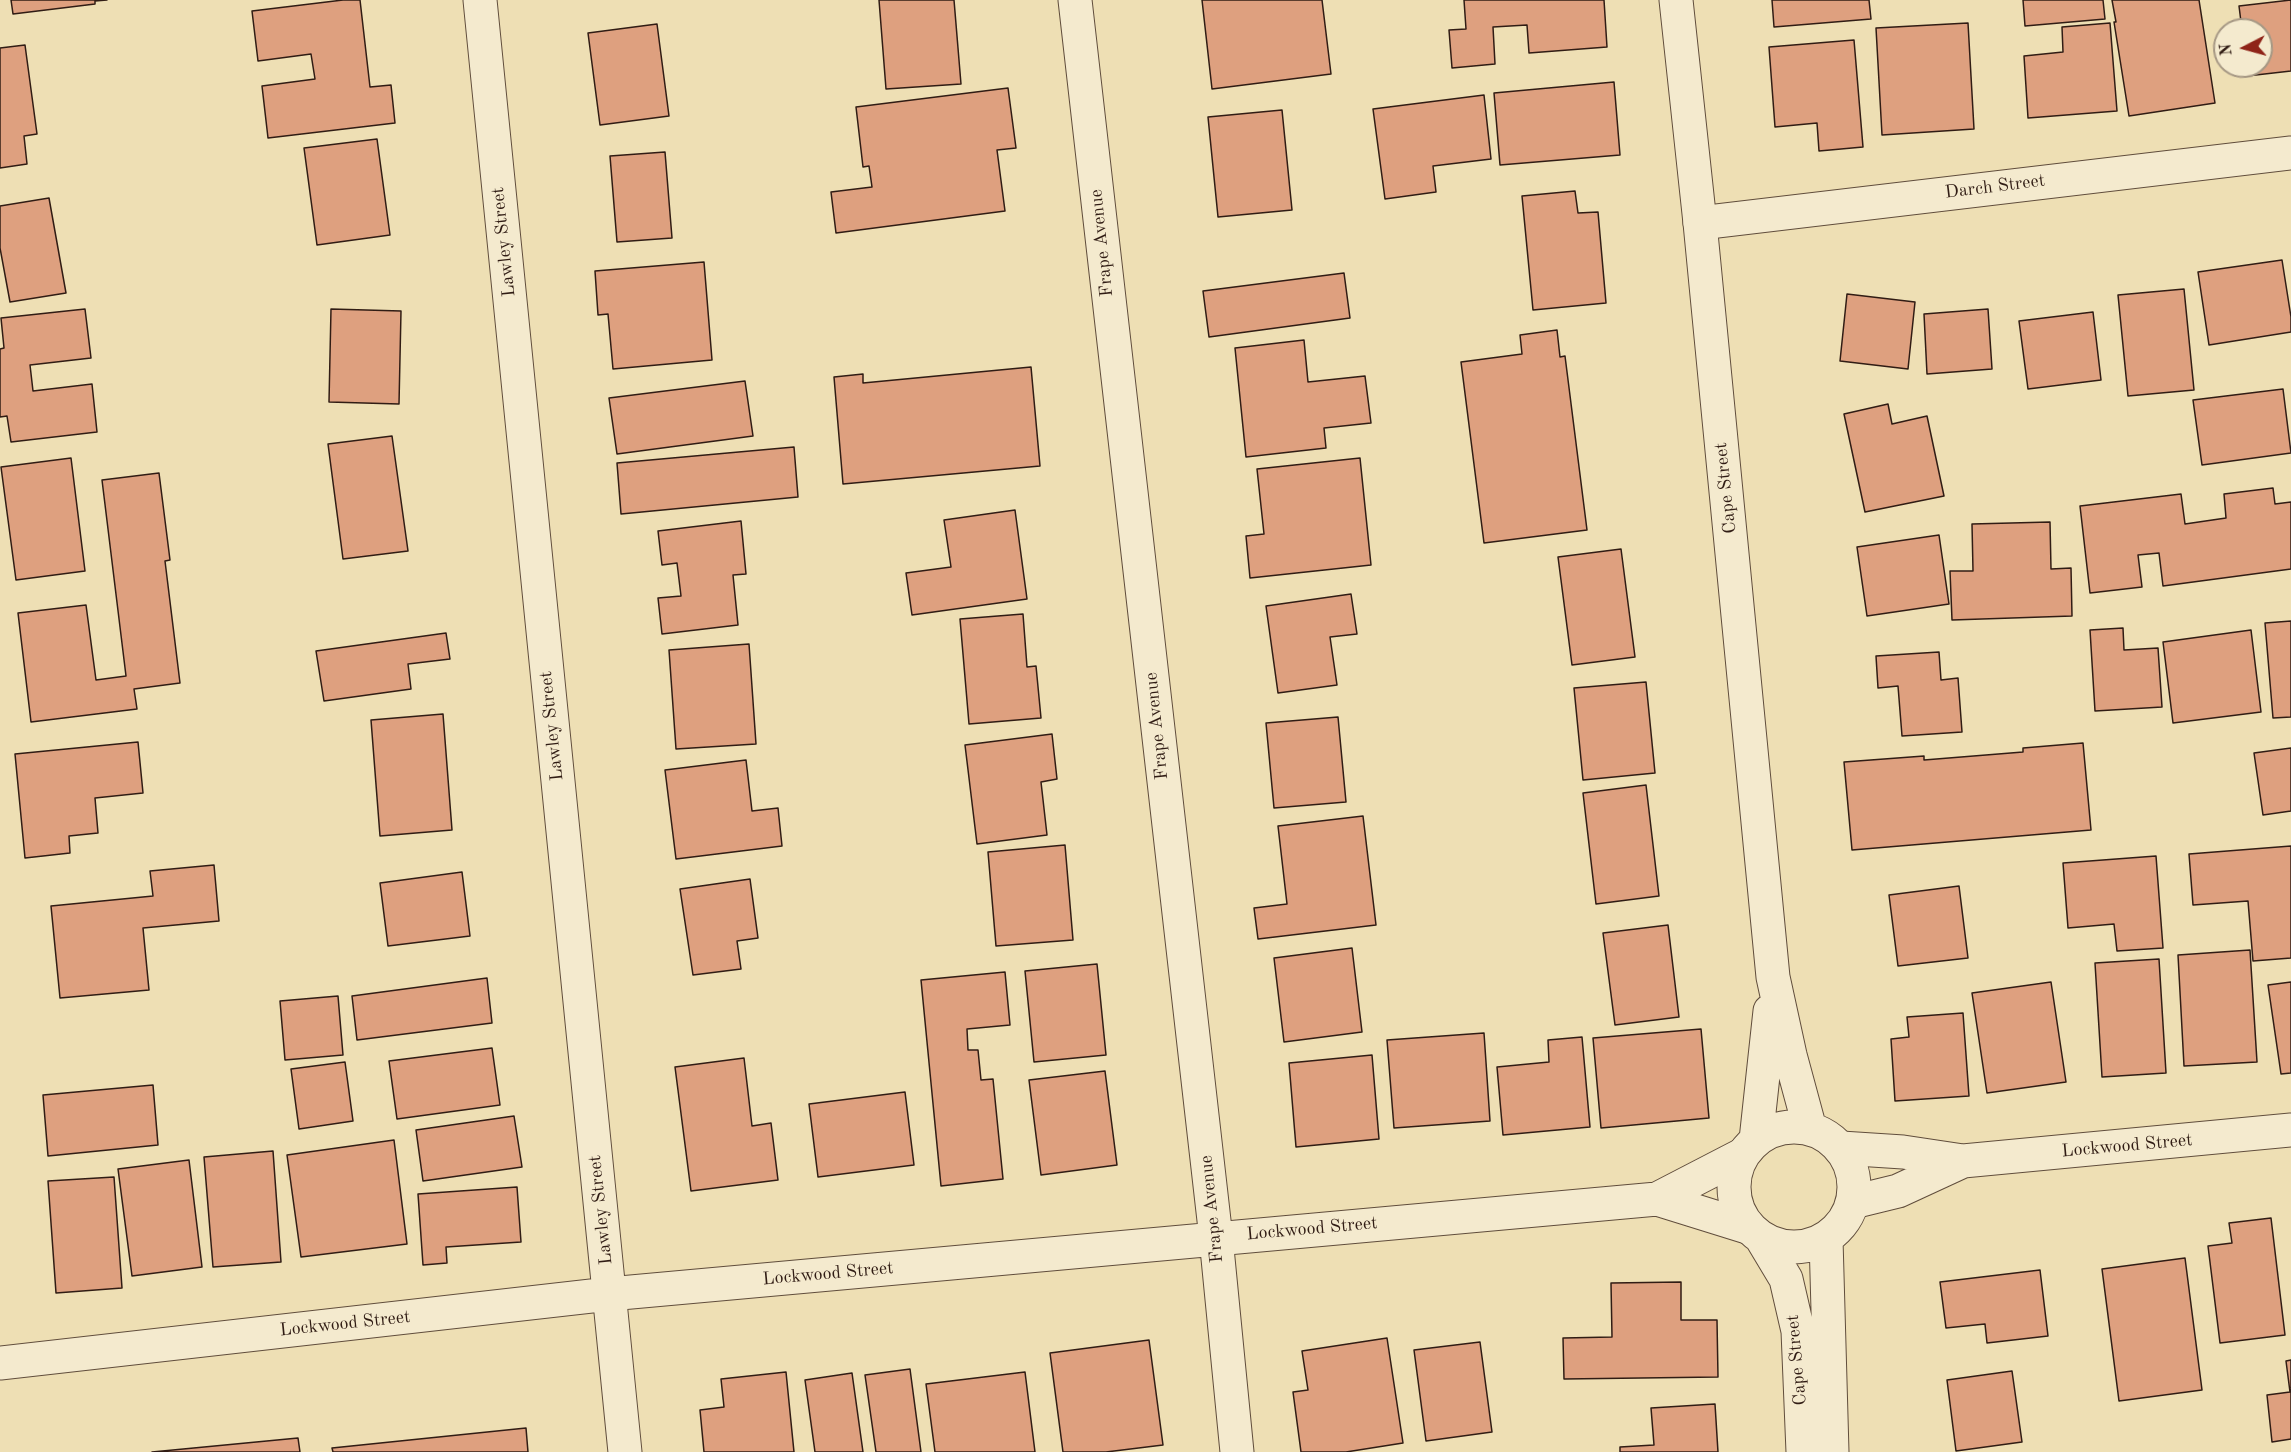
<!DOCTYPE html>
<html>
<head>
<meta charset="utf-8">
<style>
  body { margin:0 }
  #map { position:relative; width:2291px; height:1452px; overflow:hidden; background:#eedfb4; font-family:"Old Standard TT",serif }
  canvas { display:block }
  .north { position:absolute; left:2213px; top:18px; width:60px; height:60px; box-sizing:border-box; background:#f4eace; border:2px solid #a69884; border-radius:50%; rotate:264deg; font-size:16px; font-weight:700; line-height:24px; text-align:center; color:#301c14 }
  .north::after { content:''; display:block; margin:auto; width:21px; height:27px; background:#8f2418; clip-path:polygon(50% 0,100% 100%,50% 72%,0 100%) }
</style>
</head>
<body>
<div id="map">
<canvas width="2291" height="1452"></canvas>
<div class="north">N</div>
</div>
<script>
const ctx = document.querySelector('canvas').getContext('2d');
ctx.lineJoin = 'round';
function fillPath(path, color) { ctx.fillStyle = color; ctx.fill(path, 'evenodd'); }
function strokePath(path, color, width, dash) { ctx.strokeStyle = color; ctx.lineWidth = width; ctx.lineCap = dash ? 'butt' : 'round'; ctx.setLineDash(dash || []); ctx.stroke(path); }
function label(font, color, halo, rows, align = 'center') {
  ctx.font = font + ' "Old Standard TT",serif'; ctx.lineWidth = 4.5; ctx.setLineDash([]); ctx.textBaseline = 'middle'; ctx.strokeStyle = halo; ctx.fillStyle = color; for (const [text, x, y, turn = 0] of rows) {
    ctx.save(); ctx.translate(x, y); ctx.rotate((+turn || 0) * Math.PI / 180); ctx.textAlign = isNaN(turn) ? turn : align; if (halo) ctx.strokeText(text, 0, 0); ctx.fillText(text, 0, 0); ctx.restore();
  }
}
const building = new Path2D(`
  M11,0H107L95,1V4L13,14Z
  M343,0H360L370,87L391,85L395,123L268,138L262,86L315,79L311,54L258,61L252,11Z
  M879,0H954L961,84L886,89Z
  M1202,0H1322L1331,74L1212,89Z
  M1464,0H1604L1607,47L1529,53L1527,25L1493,27L1495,64L1452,68L1449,30L1466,29Z
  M1772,0H1869L1871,19L1774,27Z
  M2023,0H2103L2105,19L2025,26Z
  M2112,0H2199L2215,103L2129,116L2114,22H2116Z
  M2291,0V71L2247,76L2246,66H2261V30H2242L2239,6Z
  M1968,23L1974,129L1882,135L1876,28Z
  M2110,23L2117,111L2028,118L2024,56L2063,52L2062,27Z
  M657,24L669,116L600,125L588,33Z
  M1854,40L1863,147L1819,151L1817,123L1775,127L1769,47Z
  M25,45L37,134L24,136L27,164L0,168V48Z
  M1614,82L1620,155L1500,165L1494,93Z
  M1008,88L1016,148L997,150L1005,211L836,233L831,192L872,187L869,166L863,167L856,107Z
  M1484,95L1491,159L1433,166L1436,192L1385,199L1373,109Z
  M1282,110L1292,210L1218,217L1208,117Z
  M377,139L390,235L317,245L304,148Z
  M665,152L672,238L617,242L610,156Z
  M1575,191L1578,213L1598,212L1606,303L1533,310L1522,196Z
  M49,198L66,293L10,302L0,248V206Z
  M2282,260L2291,317V332L2209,345L2198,272Z
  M704,262L712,360L613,369L608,314L598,315L595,271Z
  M1344,273L1350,318L1209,337L1203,291Z
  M2184,289L2194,390L2128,396L2118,295Z
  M1847,294L1915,302L1908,369L1840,361Z
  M85,309L91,358L30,365L33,391L92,384L97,432L11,442L7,416L0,417V349L4,348L1,318Z
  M331,309L401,311L399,404L329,402Z
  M1988,309L1992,369L1927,374L1924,314Z
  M2093,312L2101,380L2028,389L2019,321Z
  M1557,330L1560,357L1565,356L1587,530L1484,543L1461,362L1522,354L1520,335Z
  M1304,340L1308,382L1365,376L1371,423L1324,428L1326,448L1246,457L1235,348Z
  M1031,367L1040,466L843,484L834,377L863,374V383Z
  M745,381L753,436L617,454L609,398Z
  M2283,389L2291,453L2202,465L2193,400Z
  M1888,404L1892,424L1927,416L1944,496L1865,512L1844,414Z
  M392,436L408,551L343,559L328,444Z
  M794,447L798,497L621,514L617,463Z
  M71,458L85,571L16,580L1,467Z
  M1360,458L1371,565L1250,578L1246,536L1264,534L1257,469Z
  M159,473L170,560L165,561L180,683L134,689L137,709L31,722L18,613L86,605L96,680L126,676L102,480Z
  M2273,488L2275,504L2291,502V569L2163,586L2159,553L2138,555L2142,587L2090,593L2080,506L2181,494L2185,524L2226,518L2224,494Z
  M1015,510L1027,599L912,615L906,573L951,567L944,520Z
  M741,521L746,574L733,575L738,625L662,634L658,598L681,596L677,563L662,565L658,531Z
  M2050,522L2051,569L2071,568L2072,616L1952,620L1950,571H1973L1972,524Z
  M1939,535L1949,604L1867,616L1857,547Z
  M1621,549L1635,657L1572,665L1558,557Z
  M1351,594L1357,634L1330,637L1337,685L1278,693L1266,606Z
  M1023,614L1027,667L1036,666L1041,718L969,724L960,619Z
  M2291,621V717L2273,718L2265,623Z
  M2123,628L2124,650L2158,648L2162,707L2095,711L2090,630Z
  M2251,630L2261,712L2173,723L2163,642Z
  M446,633L450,659L408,664L411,689L324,701L316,651Z
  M749,644L756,744L676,749L669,650Z
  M1939,652L1941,680L1958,678L1962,732L1902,736L1898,686L1878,688L1876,656Z
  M1646,682L1655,773L1583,780L1574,688Z
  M443,714L452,830L380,836L371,720Z
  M1338,717L1346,802L1274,808L1266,723Z
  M1052,734L1057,779L1041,782L1047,835L977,844L965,745Z
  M138,742L143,793L95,798L98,833L69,836L70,853L25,858L15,754Z
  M2083,743L2091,830L1852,850L1844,762L1924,756V760L2023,752V748Z
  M2291,748V811L2263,815L2254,753Z
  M746,760L752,811L778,808L782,846L676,859L665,770Z
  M1646,785L1659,896L1596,904L1583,793Z
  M1363,816L1376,925L1258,939L1254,908L1287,904L1278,826Z
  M1065,845L1073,940L996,946L988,852Z
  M2291,846V958L2253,961L2248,901L2193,905L2189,854Z
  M2156,856L2163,948L2117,951L2114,924L2068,928L2063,863Z
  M214,865L219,921L143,928L149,990L60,998L51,906L153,896L150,871Z
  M462,872L470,936L388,946L380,883Z
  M750,879L758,938L737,941L741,969L693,975L680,889Z
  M1959,886L1968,958L1898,966L1889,895Z
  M1668,925L1679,1017L1615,1025L1603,933Z
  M1352,948L1362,1032L1284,1042L1274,958Z
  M2250,950L2257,1062L2184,1066L2178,955Z
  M2159,959L2166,1073L2102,1077L2095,963Z
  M1097,964L1106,1055L1034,1062L1025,971Z
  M1005,972L1010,1025L967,1029L968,1050H978L981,1080L993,1079L1003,1179L941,1186L921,980Z
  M487,978L492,1023L357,1040L352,996Z
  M2051,982L2066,1082L1987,1093L1972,993Z
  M2291,982V1073L2281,1074L2268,985Z
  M338,996L343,1055L285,1060L280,1001Z
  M1963,1013L1969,1096L1895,1101L1891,1039L1909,1037L1907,1017Z
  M1701,1029L1709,1118L1601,1128L1593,1038Z
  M1484,1033L1490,1121L1394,1128L1387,1040Z
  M1582,1037L1590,1127L1503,1135L1497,1067L1549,1062L1548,1040Z
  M492,1048L500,1105L397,1119L389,1061Z
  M1372,1055L1379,1139L1296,1147L1289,1063Z
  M744,1058L752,1126L771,1123L778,1180L691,1191L675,1067Z
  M345,1062L353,1121L299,1129L291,1069Z
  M1105,1071L1117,1165L1041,1175L1029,1080Z
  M153,1085L158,1145L48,1156L43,1095Z
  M905,1092L914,1165L818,1177L809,1104Z
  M514,1116L522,1167L423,1181L416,1130Z
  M394,1140L407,1244L301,1257L287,1155Z
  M273,1151L281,1262L213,1267L204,1157Z
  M189,1160L202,1267L132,1276L118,1169Z
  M114,1177L122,1288L56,1293L48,1181Z
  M517,1187L521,1242L446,1247L447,1263L423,1265L418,1194Z
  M2271,1218L2285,1335L2220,1343L2208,1246L2232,1243L2229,1223Z
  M2185,1258L2202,1390L2119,1401L2102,1269Z
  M2040,1270L2048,1336L1987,1343L1985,1324L1946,1328L1940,1282Z
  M1681,1282V1320H1717L1718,1377L1564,1379L1563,1338L1612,1337L1611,1283Z
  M1387,1338L1403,1443L1346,1452H1301L1293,1392L1308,1390L1302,1351Z
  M1149,1340L1163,1445L1106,1452H1063L1050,1353Z
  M1480,1342L1492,1432L1426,1441L1414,1350Z
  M2291,1360V1439L2272,1442L2267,1395L2290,1392L2286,1361Z
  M910,1369L921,1452H876L865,1375Z
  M2012,1371L2022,1442L1956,1451L1947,1380Z
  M786,1372L794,1452H704L700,1410L724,1407L721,1379Z
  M1025,1372L1035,1452H935L926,1384Z
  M852,1373L863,1452H815L805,1380Z
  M1715,1404L1718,1452H1620V1447L1654,1445L1651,1408Z
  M526,1428L528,1452H333L332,1448Z
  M298,1438L300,1452H152Z`);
fillPath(building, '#dea07f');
strokePath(building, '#301c14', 1.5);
const minor = new Path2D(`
  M480,0L625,1452
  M1075,0L1216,1238L1237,1452
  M1700,223L2291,153
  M1841,1148L1903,1152L1963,1161L2291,1130
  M1657,1199L1747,1227
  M1853,1202L1898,1191L1963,1161
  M0,1363L609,1294L1657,1199L1742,1155`);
const tertiary = new Path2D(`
  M1676,0L1700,223L1773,977L1790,1055L1810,1129
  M1734 1187a60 60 0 1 1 120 0a60 60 0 1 1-120 0Z
  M1756,1140L1770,1011
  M1762,1239L1786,1279L1798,1331L1803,1452
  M1826,1239L1832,1452`);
strokePath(minor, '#604d3c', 35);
strokePath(tertiary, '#604d3c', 35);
strokePath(minor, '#f4eace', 33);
strokePath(tertiary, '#f4eace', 33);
label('18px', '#301c14', '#f4eace', [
  ["Darch Street",1995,187,-7],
  ["Lawley Street",504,242,-96],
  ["Frape Avenue",1102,243,-96],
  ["Cape Street",1726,488,-96],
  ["Lawley Street",552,726,-96],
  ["Frape Avenue",1157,726,-96],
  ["Lockwood Street",2127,1146,-5],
  ["Frape Avenue",1212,1209,-96],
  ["Lawley Street",601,1210,-96],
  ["Lockwood Street",1312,1229,-5],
  ["Lockwood Street",828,1274,-5],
  ["Lockwood Street",345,1324,-6],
  ["Cape Street",1797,1360,-95]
]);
</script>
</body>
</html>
